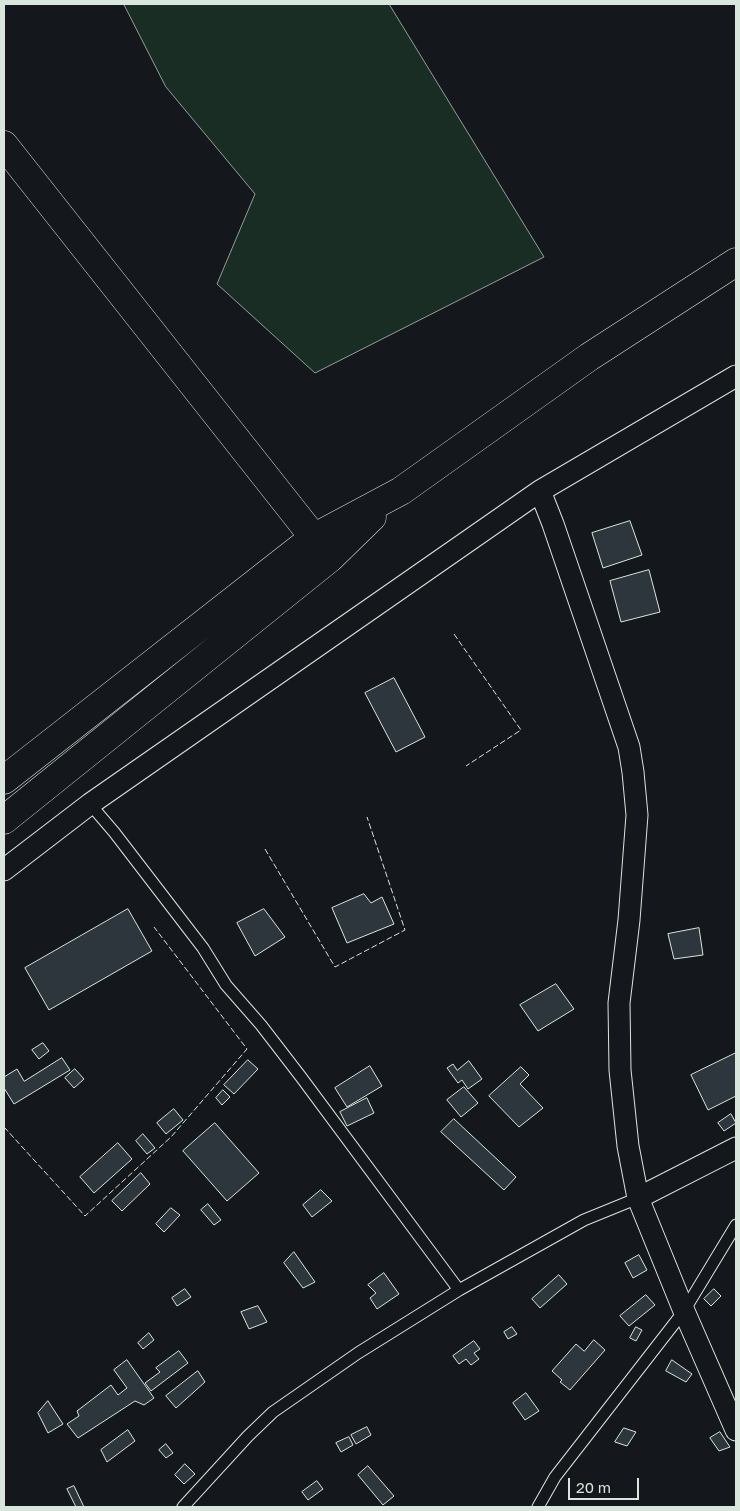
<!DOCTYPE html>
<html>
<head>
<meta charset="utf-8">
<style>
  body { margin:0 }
  #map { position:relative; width:740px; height:1511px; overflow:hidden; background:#14181c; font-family:"Golos Text",sans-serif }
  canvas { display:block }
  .frame { position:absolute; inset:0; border:5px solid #d8e6dc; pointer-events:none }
  .scale { position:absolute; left:568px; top:1478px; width:71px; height:22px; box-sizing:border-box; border:2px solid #d8e6dc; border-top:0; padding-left:6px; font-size:15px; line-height:18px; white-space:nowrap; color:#d8e6dc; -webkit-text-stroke:4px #14181c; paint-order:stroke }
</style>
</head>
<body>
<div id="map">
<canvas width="740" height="1511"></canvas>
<div class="frame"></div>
<div class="scale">20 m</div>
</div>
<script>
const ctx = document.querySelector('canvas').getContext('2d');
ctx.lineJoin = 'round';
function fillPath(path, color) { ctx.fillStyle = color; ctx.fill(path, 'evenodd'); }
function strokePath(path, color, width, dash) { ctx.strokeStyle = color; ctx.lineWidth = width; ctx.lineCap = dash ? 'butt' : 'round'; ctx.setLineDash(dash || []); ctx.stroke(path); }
const green = new Path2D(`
  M124,4H389L544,257L315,373L217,284L255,194L166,87Z`);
fillPath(green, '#1a2d24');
strokePath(green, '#939e99', 1);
const building = new Path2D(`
  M630,521L642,555L603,568L592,533Z
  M649,570L660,612L621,622L610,581Z
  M394,678L425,737L396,752L365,693Z
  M364,894L371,903L382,897L394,924L347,943L332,908Z
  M128,909L152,951L49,1010L25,968Z
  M264,909L285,937L255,956L237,923Z
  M699,928L703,955L674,959L668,934Z
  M556,984L574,1009L538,1031L520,1005Z
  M43,1043L49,1051L39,1059L32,1050Z
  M736,1053V1096L708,1110L691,1075Z
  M62,1058L70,1070L14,1104L4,1088V1077L17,1069L24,1081Z
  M248,1060L258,1069L234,1094L224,1085Z
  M469,1061L482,1079L468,1089L462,1080L458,1083L447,1068L453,1064L457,1070Z
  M370,1066L382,1086L347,1107L335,1088Z
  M521,1067L529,1075L520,1084L543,1108L519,1127L489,1096Z
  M75,1069L84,1079L74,1088L65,1078Z
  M464,1087L478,1103L461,1117L447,1100Z
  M223,1090L230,1097L222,1105L216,1098Z
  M367,1098L374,1113L347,1126L340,1112Z
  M174,1109L183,1120L166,1134L157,1123Z
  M731,1114L736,1123L724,1131L718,1123Z
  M454,1119L516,1177L504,1190L441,1132Z
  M215,1123L259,1173L227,1201L183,1151Z
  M143,1134L155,1148L147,1154L136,1141Z
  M118,1143L132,1159L94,1193L80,1177Z
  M141,1173L150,1184L122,1211L112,1201Z
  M321,1190L332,1201L312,1217L303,1205Z
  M208,1204L221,1220L214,1225L201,1210Z
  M171,1208L180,1215L164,1232L156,1224Z
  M294,1252L315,1282L303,1288L284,1263Z
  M639,1255L647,1270L633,1278L625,1263Z
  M384,1273L399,1294L377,1309L370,1298L376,1293L368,1285Z
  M559,1275L567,1284L540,1308L532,1299Z
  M185,1289L191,1297L177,1306L172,1298Z
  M714,1289L721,1296L711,1306L704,1299Z
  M646,1295L655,1305L629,1326L620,1316Z
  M258,1306L267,1322L249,1329L241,1312Z
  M512,1327L517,1334L508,1339L504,1332Z
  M636,1327L642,1330L636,1341L630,1338Z
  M149,1333L154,1340L143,1349L138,1343Z
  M594,1340L605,1350L570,1390L560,1382L562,1380L552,1371L576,1344L584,1351Z
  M474,1341L480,1349L474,1353L479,1359L471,1365L466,1359L459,1364L453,1356Z
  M179,1351L188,1363L151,1391L145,1383L160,1372L156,1368Z
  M127,1360L154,1398L144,1405L135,1401L78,1438L67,1424L79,1416L77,1411L111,1385L118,1395L127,1388L114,1370Z
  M672,1360L692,1374L686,1382L666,1371Z
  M198,1371L205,1382L176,1408L166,1396Z
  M526,1393L539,1411L525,1420L513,1403Z
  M48,1401L63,1424L48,1433L38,1413Z
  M367,1427L371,1435L356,1444L351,1435Z
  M624,1428L636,1432L627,1446L615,1442Z
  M128,1430L135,1441L107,1462L101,1450Z
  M720,1432L730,1447L719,1451L710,1438Z
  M349,1437L353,1445L341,1452L336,1443Z
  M166,1444L173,1453L166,1458L159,1450Z
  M185,1464L195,1474L184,1484L175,1475Z
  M368,1466L394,1496L383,1505L358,1475Z
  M317,1481L323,1489L308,1500L302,1492Z
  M74,1486L84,1507H76L67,1489Z`);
fillPath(building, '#2c363c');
strokePath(building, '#d8e6dc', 1);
const lane = new Path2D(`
  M90,804L114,832L203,948L226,985L261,1025L301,1077L459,1290
  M183,1507L248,1436L273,1412L358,1353L459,1290L584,1220L638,1198
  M538,1507L555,1477L684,1311L736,1225`);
const street = new Path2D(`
  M540,491L553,524L629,747L633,772L637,815L629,920L619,1003L620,1070L628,1146L638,1198L684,1311L736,1430
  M4,870L90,804L540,491L736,376
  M638,1198L736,1148`);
const highway = new Path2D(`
  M4,145L330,558
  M4,780L313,538L401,491L589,357L736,262
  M4,820L330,558L372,517`);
strokePath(lane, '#d8e6dc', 13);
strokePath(street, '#d8e6dc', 23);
strokePath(highway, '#d8e6dc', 29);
strokePath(lane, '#14181c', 11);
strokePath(street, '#14181c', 21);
strokePath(highway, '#14181c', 28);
strokePath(new Path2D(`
  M454,634L521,730L466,766
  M265,849L335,967L405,930L367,817
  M4,1127L85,1216L171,1137L247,1049L154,927`), '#d8e6dc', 1, [6, 2.5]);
</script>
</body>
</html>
